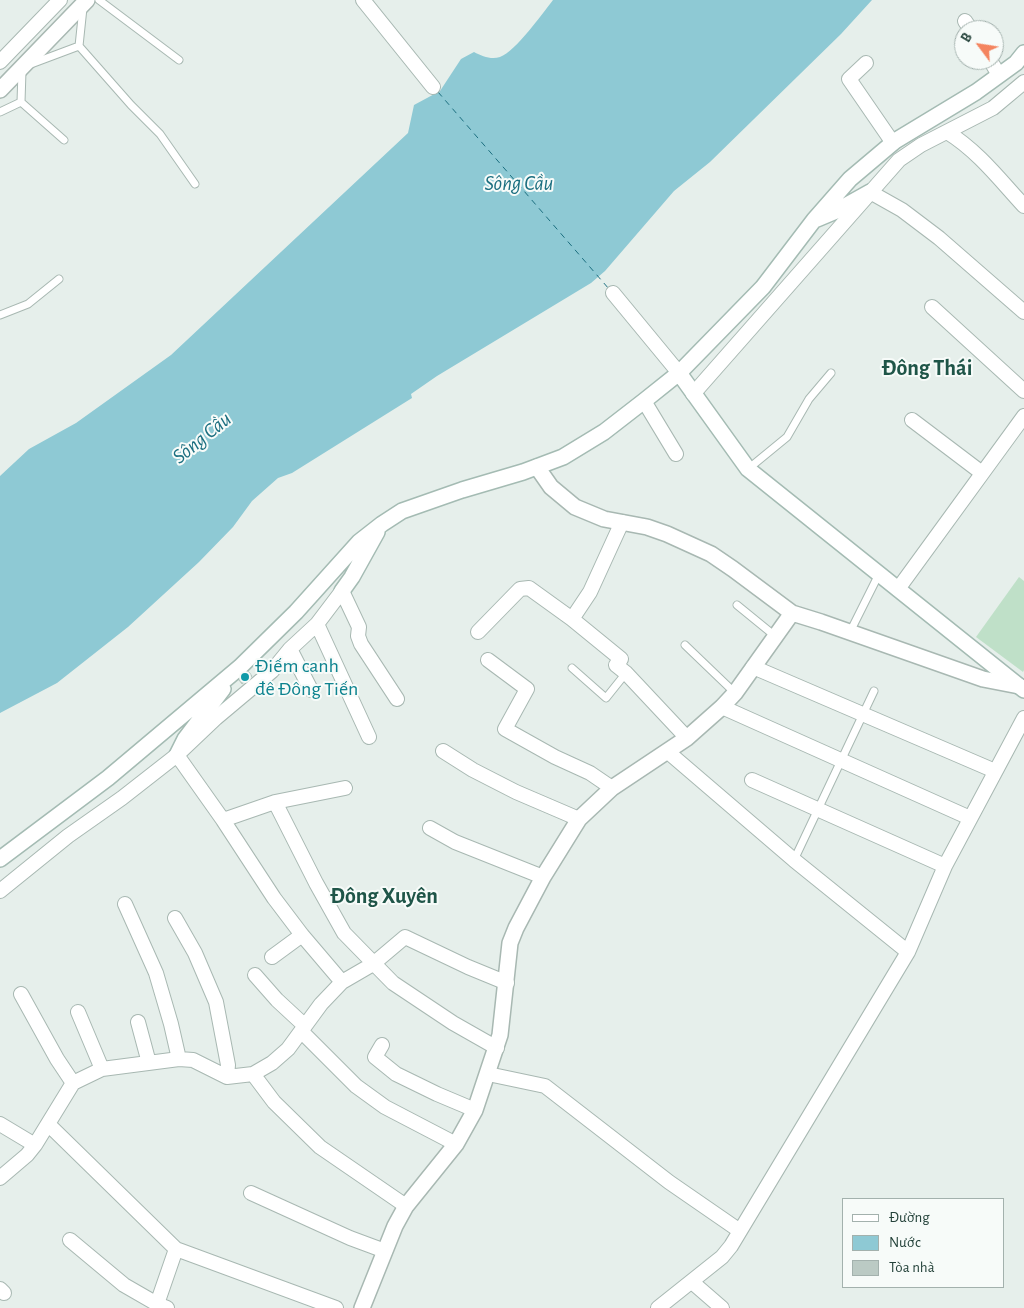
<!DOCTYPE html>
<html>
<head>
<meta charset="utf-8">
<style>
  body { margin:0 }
  #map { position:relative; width:1024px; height:1308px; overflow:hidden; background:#e6efeb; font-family:"Alegreya Sans",sans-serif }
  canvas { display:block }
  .legend { position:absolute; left:842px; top:1198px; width:162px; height:90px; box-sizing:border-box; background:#f7fbf9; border:1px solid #a3b1ad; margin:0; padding:6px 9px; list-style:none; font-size:15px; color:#24423a }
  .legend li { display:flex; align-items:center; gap:10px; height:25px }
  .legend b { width:25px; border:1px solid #a3b1ad }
  .north { position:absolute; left:954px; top:20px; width:50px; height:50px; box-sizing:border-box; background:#f7fbf9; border:1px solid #a3b1ad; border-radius:50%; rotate:301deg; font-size:14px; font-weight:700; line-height:20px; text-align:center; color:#24423a }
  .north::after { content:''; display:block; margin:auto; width:18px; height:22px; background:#f4845f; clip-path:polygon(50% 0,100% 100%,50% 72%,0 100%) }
</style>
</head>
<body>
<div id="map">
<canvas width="1024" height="1308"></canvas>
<ul class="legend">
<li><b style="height:6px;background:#fff"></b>Đường</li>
<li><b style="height:14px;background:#8ec9d4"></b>Nước</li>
<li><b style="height:14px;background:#bbcac4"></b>Tòa nhà</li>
</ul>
<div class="north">B</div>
</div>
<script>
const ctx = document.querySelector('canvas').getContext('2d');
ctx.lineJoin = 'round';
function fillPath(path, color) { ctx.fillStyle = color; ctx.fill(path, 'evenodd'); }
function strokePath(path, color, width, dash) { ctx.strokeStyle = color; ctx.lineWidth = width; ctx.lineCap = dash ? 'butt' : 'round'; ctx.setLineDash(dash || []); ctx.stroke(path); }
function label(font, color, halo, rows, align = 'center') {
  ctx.font = font + ' "Alegreya Sans",sans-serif'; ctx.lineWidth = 4; ctx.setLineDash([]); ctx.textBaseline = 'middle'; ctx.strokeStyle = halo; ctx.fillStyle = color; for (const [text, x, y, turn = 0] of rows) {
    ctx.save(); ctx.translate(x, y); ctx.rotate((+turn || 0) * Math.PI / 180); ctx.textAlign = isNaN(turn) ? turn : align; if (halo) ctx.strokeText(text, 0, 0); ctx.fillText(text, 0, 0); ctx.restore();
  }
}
fillPath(new Path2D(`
  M1019,577L1024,581V670L1023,672L976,637Z`), '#bfe0c8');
fillPath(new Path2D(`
  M553,0H872L841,34L710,162L674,191L605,271L591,283L437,376L411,394L412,398L292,473L278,478L252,501L233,527L199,562L128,627L57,683L0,713V476L29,449L76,423L171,355L408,133L414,105L440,91L461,59L474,52C482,56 491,60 500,57C516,51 542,14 553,0Z`), '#8ec9d4');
strokePath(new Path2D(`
  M438,92L609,289`), '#1c6f80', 1, [6, 5]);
const building = new Path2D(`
  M249,672L252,676L242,684L239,680Z`);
fillPath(building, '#bbcac4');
strokePath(building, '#b8c9c2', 1);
const service = new Path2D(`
  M99,0L179,60
  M79,46L131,105L160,134L195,184
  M31,64L79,46L83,8
  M21,102L64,140
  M0,112L21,102L22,71
  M0,315L28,304L59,279
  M748,469L787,437L809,399L831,373
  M737,605L775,636
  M850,632L879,574
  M685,645L735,693
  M572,668L606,698L626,673
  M794,860L874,691`);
const minor = new Path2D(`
  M363,0L433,87
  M965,21L971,30
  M990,60L999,75
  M0,62L60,0
  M866,63L849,79L893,143
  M947,132C978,151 1000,180 1024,206
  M870,192L902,210L939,238L1024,312
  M613,293L679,373
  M932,307L1024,391
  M693,394L899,160L921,145L993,108L1024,82
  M644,401L676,454
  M912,420L982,473
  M898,589L1024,416
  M572,619L590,592L622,522
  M317,624L369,737
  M478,632L520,589L529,588L572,619L621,659L616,665L626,673L687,738
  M290,649L311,690
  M488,660L527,689L505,729L555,757L590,773L612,788
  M753,667L995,771
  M722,707L970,818
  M443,751L473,770L516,792L579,819
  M668,752L794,860L908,952
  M177,755L223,820L274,898L302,935L342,982
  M752,780L945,866
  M275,802L316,883L344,933L393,983L453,1023L497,1048
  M223,820L275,802L345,788
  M430,828L455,842L543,877
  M0,891L68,836L122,798L177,755L216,718L272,671L290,649L317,624L342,591L359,627L358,636L361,644L397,699
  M125,904L156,973L171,1024L179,1059
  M175,918L195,953L216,1002L228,1065L227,1077
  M272,957L302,935
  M255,975L277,1000L304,1025
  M21,994L57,1059L73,1083
  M78,1012L102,1069
  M138,1022L149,1063
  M301,1031L356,1086L385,1107L456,1144
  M382,1045L375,1057L396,1074L437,1094L475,1110
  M253,1074L274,1102L320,1147L406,1206
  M488,1074L545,1086L669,1182L740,1231
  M0,1124L35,1145L73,1083L102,1069L179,1059L193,1060L227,1077L253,1074L272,1063L288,1049L321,1004L342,982L373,964L405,937L468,967L507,983
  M48,1124L176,1249L336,1308
  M0,1178L27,1155L35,1145
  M251,1193L350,1238L385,1251
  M70,1240L124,1285L157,1304
  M692,1282L722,1308
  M0,1289L4,1293
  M167,1308L157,1304L176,1249
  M658,1308L722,1257L731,1246L908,952L945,866L1024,718`);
const tertiary = new Path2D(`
  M0,90L87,0
  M537,467L551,487L575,507L604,519L647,527L667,534L711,554L733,569L792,613L821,622L983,679L1019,686
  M362,1308L395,1226L406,1206L456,1144L475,1110L500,1035L510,943L516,928L543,877L579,819L612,788L687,738L722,707L735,693L792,613`);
const secondary = new Path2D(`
  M817,219L836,211L870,192
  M679,373L748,469L1024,690
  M342,591L352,577L377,532
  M177,755L185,739L223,689
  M0,859L108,778L240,667L296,612L359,542L382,524L402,511L462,490L523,472L563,457L604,432L644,401L679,373L763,287L814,220L850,179L895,141L976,92L1016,63L1024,53`);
strokePath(service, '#a8b8b2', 9);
strokePath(minor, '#a8b8b2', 16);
strokePath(tertiary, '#a8b8b2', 18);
strokePath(secondary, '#a4bbb3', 18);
strokePath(service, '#fff', 7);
strokePath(minor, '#fff', 14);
strokePath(tertiary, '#fff', 15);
strokePath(secondary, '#fff', 15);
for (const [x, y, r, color] of [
  [245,677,5,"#0f9aa8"]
]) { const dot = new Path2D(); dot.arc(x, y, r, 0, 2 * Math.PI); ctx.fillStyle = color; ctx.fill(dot); strokePath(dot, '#f7fbf9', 2); }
label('20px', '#0d838f', '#f7fbf9', [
  ["Điếm canh",255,666],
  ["đê Đông Tiến",255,689]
], 'left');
label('italic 21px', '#1c6f80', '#f7fbf9', [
  ["Sông Cầu",519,184],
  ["Sông Cầu",202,438,-39]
]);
label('bold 22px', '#1f5548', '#f7fbf9', [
  ["Đông Thái",927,368],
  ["Đông Xuyên",384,896]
]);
</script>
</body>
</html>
